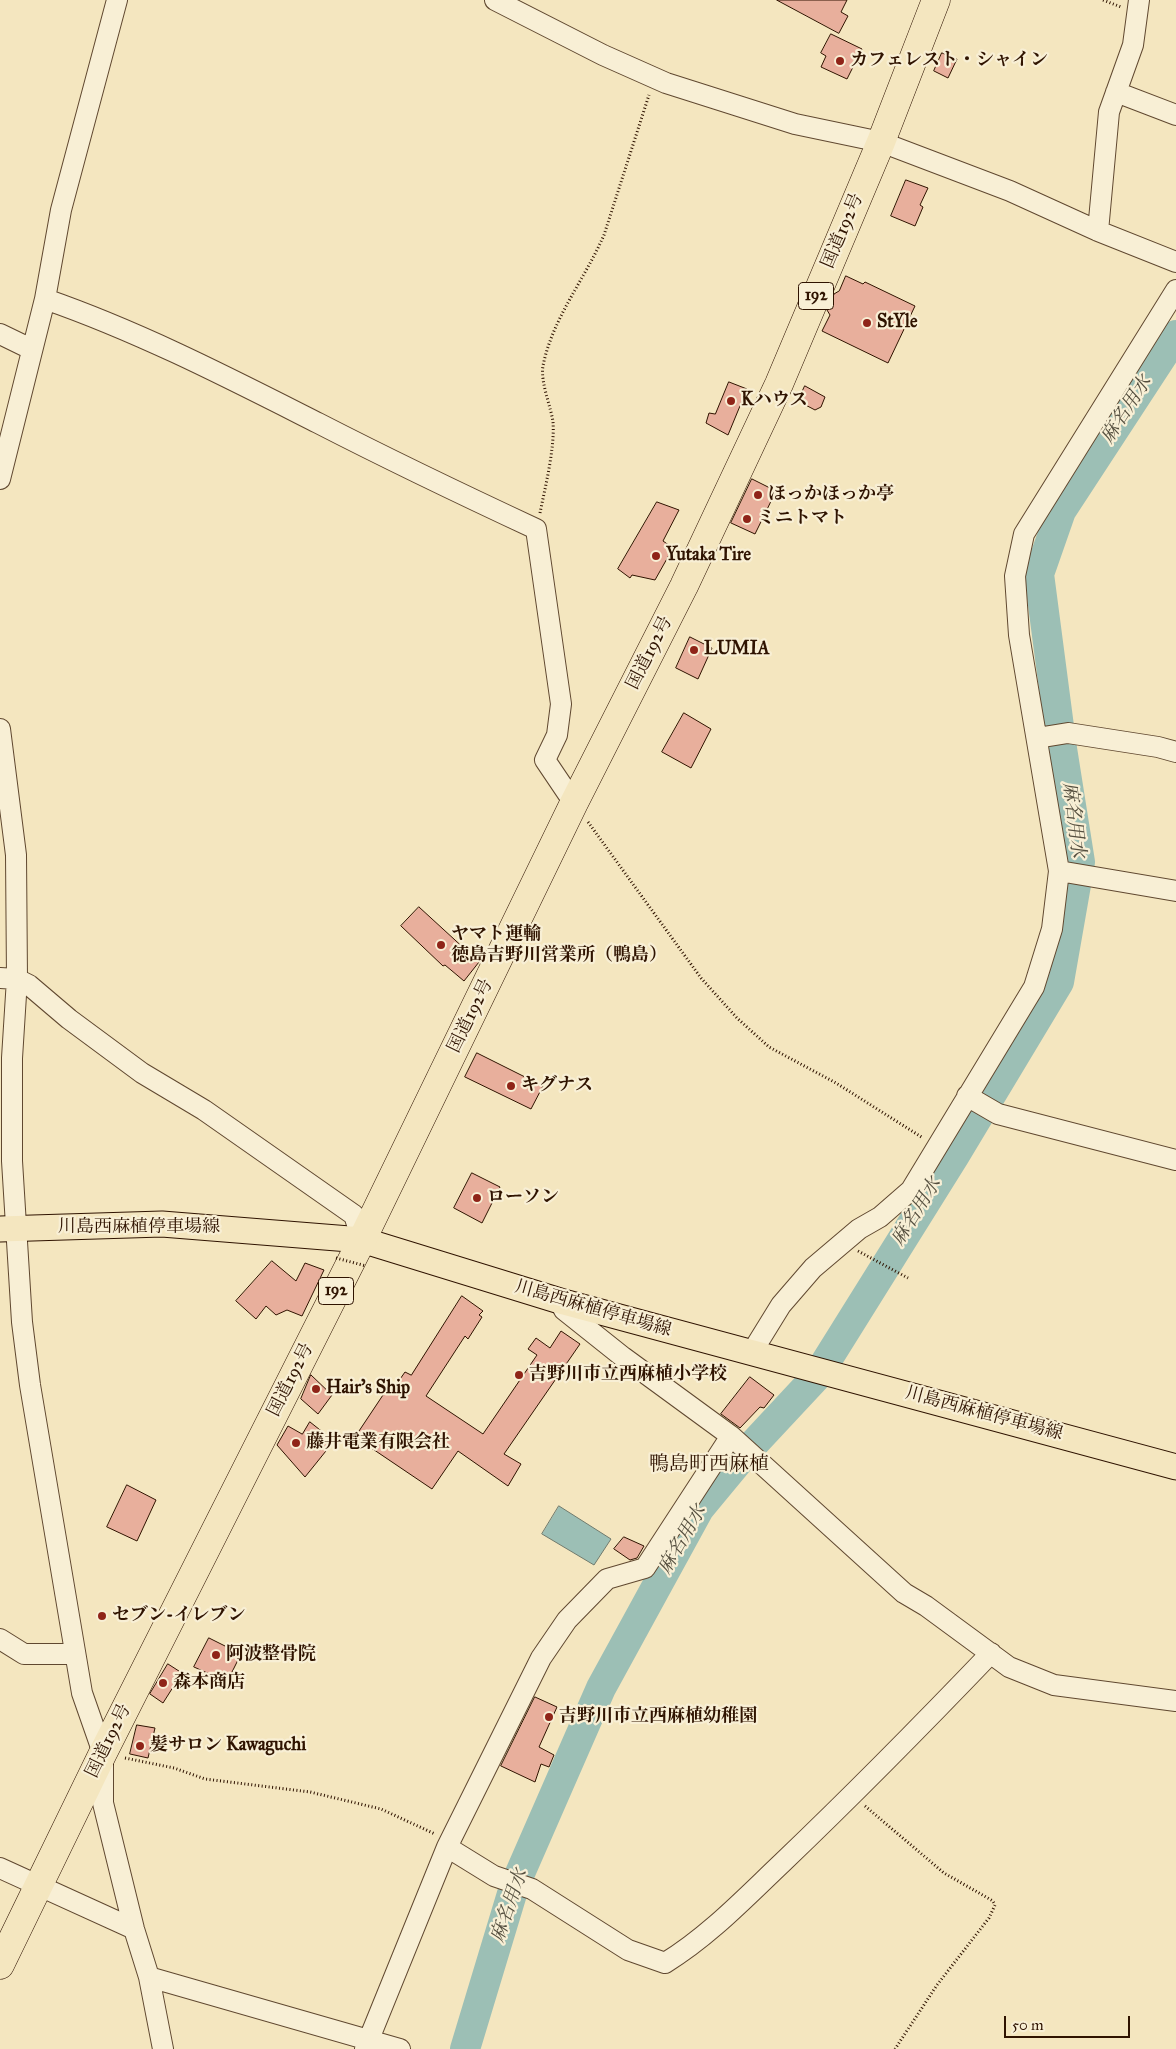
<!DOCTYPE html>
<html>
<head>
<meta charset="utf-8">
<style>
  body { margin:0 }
  #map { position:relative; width:1176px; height:2049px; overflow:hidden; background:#f4e6bf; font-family:"IM FELL Great Primer",serif }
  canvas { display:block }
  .scale { position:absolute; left:1004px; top:2016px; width:126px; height:22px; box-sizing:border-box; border:2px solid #2f1300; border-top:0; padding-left:6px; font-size:15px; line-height:18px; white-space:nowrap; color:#2f1300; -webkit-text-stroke:4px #f8efd5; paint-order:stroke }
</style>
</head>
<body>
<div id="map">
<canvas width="1176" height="2049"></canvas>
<div class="scale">50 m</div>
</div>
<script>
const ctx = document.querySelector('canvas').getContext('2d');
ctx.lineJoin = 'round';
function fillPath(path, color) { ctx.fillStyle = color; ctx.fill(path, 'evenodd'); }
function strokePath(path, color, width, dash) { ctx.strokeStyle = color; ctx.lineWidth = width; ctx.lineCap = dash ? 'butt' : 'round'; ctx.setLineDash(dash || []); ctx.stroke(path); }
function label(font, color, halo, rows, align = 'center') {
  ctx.font = font + ' "IM FELL Great Primer","Noto Serif JP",serif'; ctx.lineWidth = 4.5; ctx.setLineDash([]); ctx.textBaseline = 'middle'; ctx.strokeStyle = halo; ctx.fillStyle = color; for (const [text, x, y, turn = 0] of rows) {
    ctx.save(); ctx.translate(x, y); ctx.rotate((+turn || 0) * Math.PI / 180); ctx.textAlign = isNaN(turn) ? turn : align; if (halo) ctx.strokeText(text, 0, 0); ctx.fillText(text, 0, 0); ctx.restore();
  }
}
const water = new Path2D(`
  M559,1506L611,1539L594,1565L542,1534Z`);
fillPath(water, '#9cbfb5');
strokePath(water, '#707a6d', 1);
strokePath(new Path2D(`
  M465,2049L514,1887L601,1688L699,1509L747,1451L817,1376L955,1155L1059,982L1080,862L1061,742L1039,574L1061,511L1176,335`), '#9cbfb5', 30);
const building = new Path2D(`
  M777,0H847L841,12L848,16L839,33Z
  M831,34L862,49L847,79L821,67L826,56L821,53Z
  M942,53L957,59L948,78L934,71Z
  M906,180L928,188L920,205L923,207L915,226L891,216Z
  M846,276L863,284L865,282L915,306L888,363L822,331L830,315L827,310L834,294L839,291Z
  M729,382L747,389L728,435L706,423L709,413L715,414Z
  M805,386L825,397L821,407L815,410L798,401Z
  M752,479L776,491L755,534L731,523Z
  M657,502L679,510L663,541L673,548L655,580L632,575L630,578L618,569Z
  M690,637L712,648L698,679L676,668Z
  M684,713L711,729L691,768L662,752Z
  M419,907L479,962L464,981L445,965L443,966L401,926Z
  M477,1053L543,1086L531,1109L465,1077Z
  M472,1173L500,1187L482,1223L454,1208Z
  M272,1261L296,1281L305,1263L324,1270L302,1316L287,1310L276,1315L266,1306L256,1319L236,1301Z
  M462,1296L483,1311L479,1315L482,1317L468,1339L465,1336L426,1396L483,1434L537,1355L528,1349L536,1338L550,1348L561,1331L580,1344L504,1454L521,1464L508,1486L458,1451L432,1489L355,1437L387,1389L391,1392L405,1372L411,1375Z
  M311,1375L332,1395L318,1414L301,1399Z
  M750,1377L774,1395L764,1408L760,1407L740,1428L721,1414Z
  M310,1422L334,1441L305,1477L277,1445L288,1426L302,1434Z
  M127,1485L156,1500L137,1541L107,1527Z
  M624,1537L644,1546L637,1558L630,1560L614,1549Z
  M209,1638L241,1654L227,1682L194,1667Z
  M168,1664L182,1673L163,1703L150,1694Z
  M535,1697L557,1707L539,1747L554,1755L549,1767L541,1764L535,1782L501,1766Z
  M137,1725L155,1728L148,1758L130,1754Z`);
fillPath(building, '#e8af9c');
strokePath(building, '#2f1300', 1);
const minor = new Path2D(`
  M495,0L603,55L666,83L795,124L881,142L1010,191L1098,231L1176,262
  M1116,92L1176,115
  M1098,231L1109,112L1133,45L1139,0
  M45,299C140,332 229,378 318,423C390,460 463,495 536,529L561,704L557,735L545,760L574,803
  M0,334L31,349
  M0,479L45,299L61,210L117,0
  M0,729L16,855L17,979L12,1058V1161L22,1322L30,1385L82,1693L103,1753V1803L134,1929L149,1977L163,2049
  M1037,738L1068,733L1158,747L1176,752
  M1059,871L1176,891
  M0,978L17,979L29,985L69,1019L142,1073L204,1110L354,1215L362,1240
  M967,1096L998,1114L1176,1160
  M560,1301L564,1310L623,1357L731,1436L904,1593L926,1606L1009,1667L1054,1685L1176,1701
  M752,1352L781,1305L813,1268L859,1229L880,1217L911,1190L1034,987L1052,929L1059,871L1019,635L1015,576L1024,534L1176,290
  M0,1639L24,1654H75
  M447,1847L494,1876L532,1889L628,1950L665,1963C709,1936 745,1898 783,1862C854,1794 923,1724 991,1653
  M0,1868L134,1929
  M149,1977L400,2049
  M365,2049L447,1847L541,1658L567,1620L607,1579L645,1568L731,1436`);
const major = new Path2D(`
  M0,1229L162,1224L362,1240L560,1301L1176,1467`);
const highway = new Path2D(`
  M0,1965L103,1753L362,1240L574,803L684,586L779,384L881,142L936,0`);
strokePath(minor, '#604830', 22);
strokePath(major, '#2f1300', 27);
strokePath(highway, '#2f1300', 29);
strokePath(new Path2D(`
  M1103,0L1121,7
  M540,513C545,488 555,448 553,422C551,407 540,381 543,366C552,319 585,279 604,235L649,95
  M588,822L701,978L737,1018L769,1047L836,1083L923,1138
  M858,1251L908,1278
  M125,1758L174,1768L205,1779L310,1792L381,1809L435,1834
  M865,1806L944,1873L993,1901L995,1905L989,1918L937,1985L895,2049`), '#2f1300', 3, [1, 2.5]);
strokePath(minor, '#f8efd5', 20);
strokePath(major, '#f4e6bf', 25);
strokePath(highway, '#f4e6bf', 28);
strokePath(new Path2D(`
  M336,1258L366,1266`), '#2f1300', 3, [1, 2.5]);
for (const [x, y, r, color] of [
  [840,61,5,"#8f2418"],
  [867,323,5,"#8f2418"],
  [731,401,5,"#8f2418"],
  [758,495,5,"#8f2418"],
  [747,519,5,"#8f2418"],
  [656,556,5,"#8f2418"],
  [694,650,5,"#8f2418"],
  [441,945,5,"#8f2418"],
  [511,1086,5,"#8f2418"],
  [477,1198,5,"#8f2418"],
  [519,1375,5,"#8f2418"],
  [316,1389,5,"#8f2418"],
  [296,1443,5,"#8f2418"],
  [102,1616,5,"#8f2418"],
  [216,1655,5,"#8f2418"],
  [163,1683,5,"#8f2418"],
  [549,1717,5,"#8f2418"],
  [140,1746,5,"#8f2418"]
]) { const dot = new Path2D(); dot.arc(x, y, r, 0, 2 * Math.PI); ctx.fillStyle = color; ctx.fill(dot); strokePath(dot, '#f8efd5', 2); }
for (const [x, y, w] of [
  [816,296,35],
  [336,1291,35]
]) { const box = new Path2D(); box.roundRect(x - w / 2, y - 13.5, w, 27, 4); ctx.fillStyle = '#f8efd5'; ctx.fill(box); strokePath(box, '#2f1300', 1); }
label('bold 16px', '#2f1300', null, [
  ["192",816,296],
  ["192",336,1291]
]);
label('bold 18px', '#2f1300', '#f8efd5', [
  ["カフェレスト・シャイン",850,61],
  ["StYle",877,323],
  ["Kハウス",741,401],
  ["ほっかほっか亭",768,495],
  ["ミニトマト",757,519],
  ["Yutaka Tire",666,556],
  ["LUMIA",704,650],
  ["ヤマト運輸",451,935],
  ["徳島吉野川営業所（鴨島）",451,956],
  ["キグナス",521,1086],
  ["ローソン",487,1198],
  ["吉野川市立西麻植小学校",529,1375],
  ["Hair's Ship",326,1389],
  ["藤井電業有限会社",306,1443],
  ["セブン-イレブン",112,1616],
  ["阿波整骨院",226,1655],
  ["森本商店",173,1683],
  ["吉野川市立西麻植幼稚園",559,1717],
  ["髪サロン Kawaguchi",150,1746]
], 'left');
label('18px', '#2f1300', '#f8efd5', [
  ["国道192号",843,231,-67],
  ["国道192号",650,653,-63],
  ["国道192号",471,1016,-64],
  ["川島西麻植停車場線",139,1228],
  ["川島西麻植停車場線",593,1309,16],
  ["国道192号",291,1380,-63],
  ["川島西麻植停車場線",984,1414,15],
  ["国道192号",109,1741,-64]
]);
label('italic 19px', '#554f3f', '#f8efd5', [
  ["麻名用水",1127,410,-57],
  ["麻名用水",1073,820,83],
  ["麻名用水",917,1212,-58],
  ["麻名用水",683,1540,-60],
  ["麻名用水",510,1906,-71]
]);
label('20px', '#2f1300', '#f8efd5', [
  ["鴨島町西麻植",709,1465]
]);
</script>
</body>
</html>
